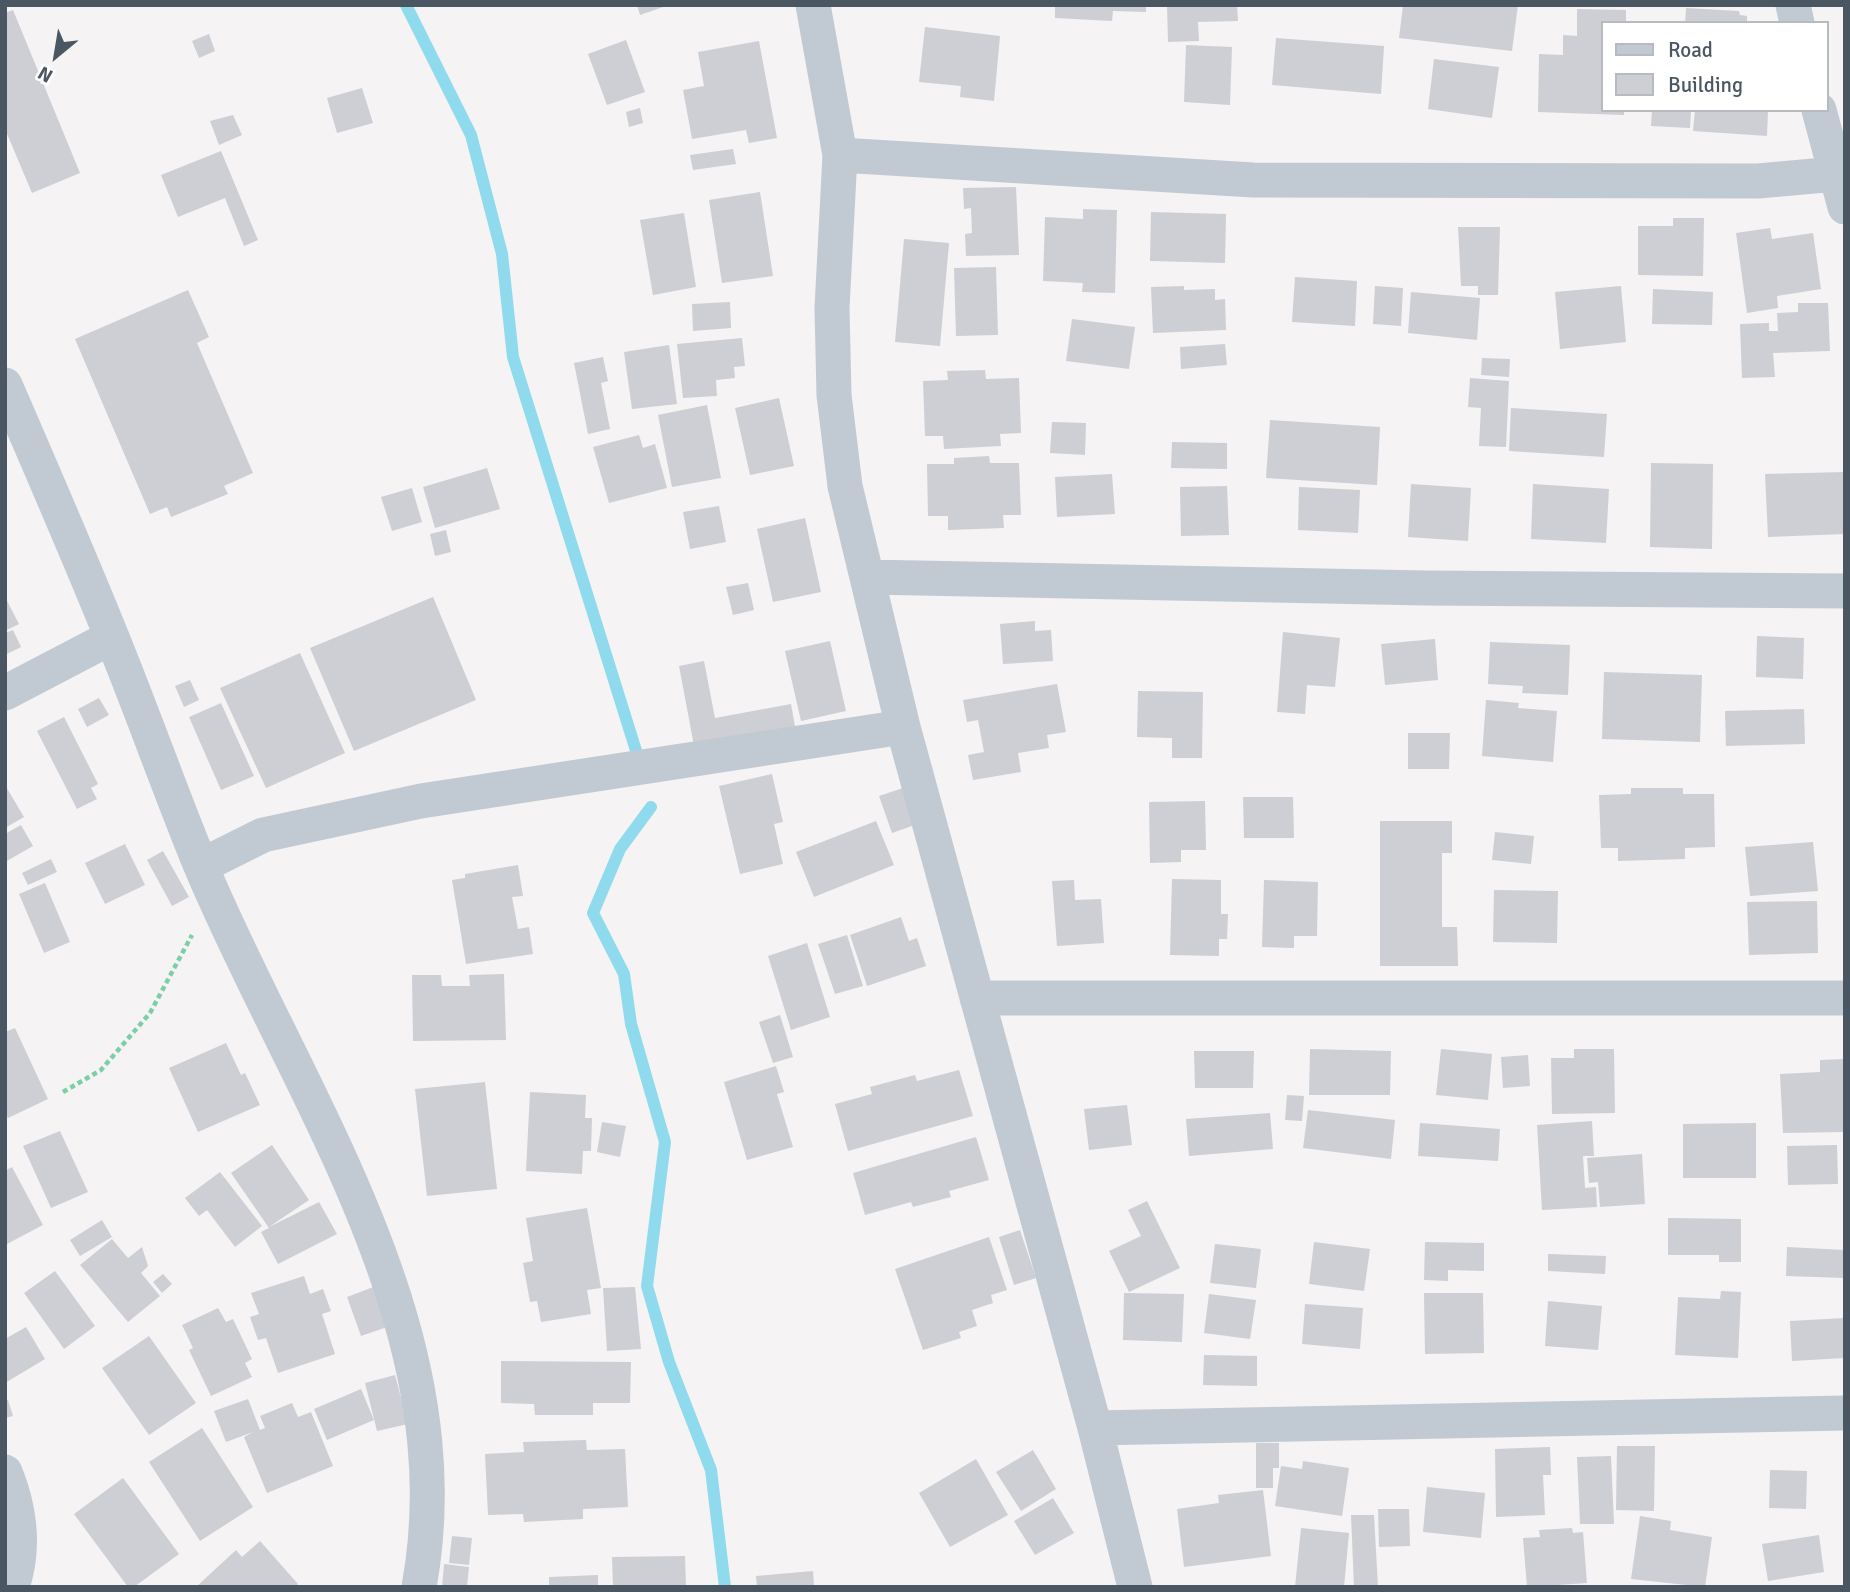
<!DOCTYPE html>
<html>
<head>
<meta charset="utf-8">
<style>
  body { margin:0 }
  #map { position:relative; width:1850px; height:1592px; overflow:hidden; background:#f5f3f3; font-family:Signika,sans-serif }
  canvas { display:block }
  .frame { position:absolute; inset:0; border:7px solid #4a5661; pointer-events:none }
  .legend { position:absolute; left:1601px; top:21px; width:228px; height:91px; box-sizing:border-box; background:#fff; border:2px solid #b7bbc0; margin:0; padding:9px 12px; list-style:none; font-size:21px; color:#4a5661 }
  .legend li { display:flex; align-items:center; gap:14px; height:35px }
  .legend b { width:35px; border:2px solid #b7bbc0 }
  .north { position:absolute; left:21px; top:21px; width:70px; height:70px; -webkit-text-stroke:5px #fff; paint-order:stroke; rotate:210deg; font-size:19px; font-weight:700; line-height:28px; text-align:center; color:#4a5661 }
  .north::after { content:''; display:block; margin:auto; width:24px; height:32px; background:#4a5661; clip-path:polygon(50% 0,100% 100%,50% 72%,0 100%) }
</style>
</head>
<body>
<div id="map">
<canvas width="1850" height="1592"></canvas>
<div class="frame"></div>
<ul class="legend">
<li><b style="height:9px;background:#c1cad2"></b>Road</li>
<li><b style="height:19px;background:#cdcfd5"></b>Building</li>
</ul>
<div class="north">N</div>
</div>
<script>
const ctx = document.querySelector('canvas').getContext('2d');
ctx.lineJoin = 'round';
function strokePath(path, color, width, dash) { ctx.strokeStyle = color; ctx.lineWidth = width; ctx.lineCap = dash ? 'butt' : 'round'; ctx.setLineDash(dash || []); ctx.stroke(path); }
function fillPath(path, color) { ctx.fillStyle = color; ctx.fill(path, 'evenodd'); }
strokePath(new Path2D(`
  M406,5L471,135L502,254L513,357L638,757
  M651,807L620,849L593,913L624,974L631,1024L665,1142L647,1286L669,1362L711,1470L725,1587`), '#90daee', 12);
fillPath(new Path2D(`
  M637,5H666V6L640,15Z
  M1055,5H1146V12L1113,11L1112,21L1055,18Z
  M1167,5H1237L1238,21L1198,22L1199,41L1168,42Z
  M1403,5H1518L1512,51L1399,38Z
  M1686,8L1739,11L1740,15L1747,16V23H1685Z
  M1577,9L1626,10V23H1603V110H1624V115L1538,112L1539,54L1563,55V35L1577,36Z
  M13,10L80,173L32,193L5,129V13Z
  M925,27L1000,36L994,101L960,97L961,86L919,82Z
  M209,34L215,51L199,58L192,41Z
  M1276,38L1384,46L1381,94L1272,85Z
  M626,40L645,92L607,105L588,54Z
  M759,41L777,138L749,143L746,130L692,139L683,90L704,86L698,52Z
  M1186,45L1232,47L1230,105L1184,102Z
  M1434,59L1499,67L1492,118L1428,109Z
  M362,88L373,123L337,133L327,98Z
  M640,108L643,123L629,127L626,112Z
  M1652,110H1691L1690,128L1651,126Z
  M1695,110H1768L1767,136L1693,131Z
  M233,115L242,135L219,145L210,121Z
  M733,149L736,164L693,170L690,155Z
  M221,151L258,240L244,246L225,198L178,217L161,175Z
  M1016,187L1019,255L966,256L965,234L972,233L971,208L964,209L963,188Z
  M760,192L773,276L722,283L709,200Z
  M1083,209L1117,210L1115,293L1082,292L1083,283L1043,281L1045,217L1083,219Z
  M1151,212L1226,214L1225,263L1150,261Z
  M684,213L696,287L653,295L640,220Z
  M1673,218H1704L1703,276L1638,275V226H1673Z
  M1458,227H1500L1498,295H1478V286H1461Z
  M1770,228L1772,239L1813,233L1821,289L1777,296L1778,308L1747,313L1736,233Z
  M904,239L949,243L940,346L895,342Z
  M996,267L998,335L956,336L954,268Z
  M1295,277L1357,281L1355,326L1292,322Z
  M1184,286V290L1215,289V300L1225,299L1226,330L1153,333L1151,287Z
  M1375,286L1403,288L1401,326L1373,324Z
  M1621,286L1626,342L1560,349L1555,292Z
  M1653,289L1713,292L1712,325L1652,324Z
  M188,290L209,337L197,343L253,473L224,486L228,494L171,517L167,507L150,514L75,339Z
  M1411,292L1480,298L1477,340L1408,333Z
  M730,302L731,328L693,331L692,304Z
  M1798,303H1828L1830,351L1773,353L1775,377L1742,378L1740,324L1769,323V331H1778L1777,313L1798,312Z
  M1072,319L1135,327L1129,369L1066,361Z
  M742,338L745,366L734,367L735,378L716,380L717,396L683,398L677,344Z
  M1225,344L1227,365L1181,369L1180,347Z
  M669,345L677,404L632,409L624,352Z
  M603,357L608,381L601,383L610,429L588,434L574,363Z
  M1482,358L1510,359L1509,377L1481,375Z
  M985,370L986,379L1019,378L1021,433L1000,434L1001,446L944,449L943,436H925L923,381L948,380L947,371Z
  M1470,378L1509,381L1506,447L1479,446L1481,408L1468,407Z
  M779,398L794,466L750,475L735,408Z
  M707,405L721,478L672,487L658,415Z
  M1511,408L1607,414L1604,457L1509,451Z
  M1270,420L1380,427L1377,485L1266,478Z
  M1052,422L1086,423L1085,455L1050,453Z
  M639,435L643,448L655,444L667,488L609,503L593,447Z
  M1172,442L1227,443V469L1171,468Z
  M989,456L990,463H1019L1021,515H1003L1004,528L948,530V516H928L927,464H954V458Z
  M1651,463L1713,464L1712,549L1650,547Z
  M487,468L500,509L435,528L423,487Z
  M1845,472V534L1768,537L1765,474Z
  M1112,474L1115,514L1057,517L1055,477Z
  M1411,484L1471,488L1468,541L1408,537Z
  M1533,484L1609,489L1606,543L1531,539Z
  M1227,486L1229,535L1181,536L1180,487Z
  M1299,487L1360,490L1358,533L1298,530Z
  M412,488L422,522L392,531L381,497Z
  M719,506L726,542L690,549L683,512Z
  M805,518L821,592L773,602L757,529Z
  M446,530L451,552L435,556L430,534Z
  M748,583L754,610L733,615L726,587Z
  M5,597L19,624L5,631Z
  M433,597L476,700L354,751L310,648Z
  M1035,621V631L1051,630L1053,661L1003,664L1000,624Z
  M13,630L21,647L5,655V633Z
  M1283,632L1340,638L1335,687L1307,685L1305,714L1277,712Z
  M1757,636L1804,638L1803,679L1756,677Z
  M1435,639L1438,680L1385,685L1381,644Z
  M830,641L846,711L801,721L785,651Z
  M1490,642L1570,645L1568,695L1522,693L1523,686L1488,684Z
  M300,653L345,753L266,788L220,688Z
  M704,661L715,718L791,704L796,732L695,751L679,666Z
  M1604,672L1702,675L1700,742L1602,739Z
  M190,680L199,700L184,707L175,686Z
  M1057,684L1066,732L1047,735L1049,748L1018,753L1021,772L973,780L968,755L984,752L978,720L967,722L963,700Z
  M1138,691L1203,692L1202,758H1172V738L1137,737Z
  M99,698L109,715L87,727L78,709Z
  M1486,700L1519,703L1518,708L1557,711L1553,762L1482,756Z
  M221,703L254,776L221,790L189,717Z
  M1804,709L1805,744L1726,746L1725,711Z
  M64,717L98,784L91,788L97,799L77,809L37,731Z
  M1408,733H1450L1449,769H1408Z
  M772,774L783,822L774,824L783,864L740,874L719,786Z
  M5,785L24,817L5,828Z
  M903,788L915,825L892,833L879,796Z
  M1631,788H1683V794H1714L1715,847L1685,848V859L1618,861V848H1601L1599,795L1631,794Z
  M1243,797H1293L1294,838H1244Z
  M1205,801L1206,850H1181V862L1150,863L1149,802Z
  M876,821L894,865L814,897L796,852Z
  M1380,821H1452V853H1442V927H1457L1458,966H1380Z
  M21,825L33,846L5,862V834Z
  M1495,832L1534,836L1531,864L1492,860Z
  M1813,842L1818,891L1750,896L1745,847Z
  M125,844L145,885L105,904L85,863Z
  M163,851L189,897L172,906L147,860Z
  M51,859L57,872L28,885L22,873Z
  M518,865L523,896L512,897L518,929L529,927L533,954L466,964L452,880L465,878V874Z
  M1172,879L1221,880V914H1228L1227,939H1219V956L1170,955Z
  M1074,880L1075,900L1101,899L1104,943L1057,946L1052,881Z
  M1264,880L1318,882L1317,936H1294V948L1262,947Z
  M45,883L70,942L44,953L19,894Z
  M1494,890L1558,891L1557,943L1493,942Z
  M1817,901L1818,953L1749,955L1747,902Z
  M901,917L909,941L917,938L926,966L867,986L850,935Z
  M847,935L863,986L835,994L818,944Z
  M807,943L830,1017L791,1030L768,956Z
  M504,974L506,1040L413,1041L412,975H441L442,986H470L469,975Z
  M780,1015L793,1057L773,1063L759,1022Z
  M15,1028L48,1099L8,1118L5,1112V1032Z
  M226,1043L241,1075L245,1073L260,1105L198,1132L169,1068Z
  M1310,1049L1391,1051L1390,1095H1309Z
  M1441,1049L1492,1054L1488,1100L1436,1095Z
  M1574,1049H1614L1615,1113L1552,1114L1551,1058H1574Z
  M1194,1051H1254L1253,1088H1195Z
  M1528,1055L1530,1086L1503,1088L1501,1057Z
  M1845,1059V1132L1783,1133L1780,1074L1820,1072V1060Z
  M776,1066L784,1092L777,1094L793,1147L747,1160L724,1082Z
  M959,1070L973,1116L848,1151L835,1104L872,1094L870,1087L915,1075L917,1081Z
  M485,1082L497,1189L427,1196L415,1089Z
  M530,1092L586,1095L585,1118H592L591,1151H583L582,1174L526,1171Z
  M1287,1095L1304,1096L1302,1121L1285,1120Z
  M1127,1105L1132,1145L1089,1150L1084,1109Z
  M1308,1110L1395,1120L1391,1159L1303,1148Z
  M1270,1113L1273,1149L1189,1156L1186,1119Z
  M1592,1121L1594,1156H1583L1585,1188L1596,1187L1597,1207L1542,1210L1537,1125Z
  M602,1122L626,1126L620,1157L597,1152Z
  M1420,1123L1500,1129L1498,1161L1418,1156Z
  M1756,1123V1178H1683V1124Z
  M60,1131L88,1192L51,1208L23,1146Z
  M976,1137L989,1180L949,1191L951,1197L913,1207L911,1202L865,1215L853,1173Z
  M272,1145L309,1200L269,1227L319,1202L337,1234L278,1264L261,1232L269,1228L231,1173Z
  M1837,1145L1838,1184L1788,1185L1787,1146Z
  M1642,1154L1645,1204L1600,1207L1598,1182L1589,1183L1587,1158Z
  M12,1167L43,1225L5,1245V1171Z
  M220,1172L262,1226L235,1247L207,1210L199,1216L185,1198Z
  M1147,1201L1180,1268L1129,1292L1109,1251L1141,1236L1128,1210Z
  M587,1208L601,1288L587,1290L591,1314L541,1322L537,1301L530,1302L523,1263L533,1261L526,1218Z
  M1668,1218L1741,1219V1262H1719V1255H1668Z
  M102,1220L112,1237L80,1256L70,1240Z
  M1020,1230L1036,1278L1014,1285L999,1237Z
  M989,1237L1007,1290L991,1295L993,1303L972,1310L977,1326L959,1332L961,1338L923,1350L895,1269Z
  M112,1239L128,1258L142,1247L148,1266L141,1273L160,1296L128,1322L80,1265Z
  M1314,1242L1370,1249L1364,1291L1309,1284Z
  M1425,1242L1484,1243V1271L1448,1270V1281L1424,1280Z
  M1215,1244L1261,1249L1256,1288L1210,1283Z
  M1787,1247L1845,1250V1278L1786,1276Z
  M1548,1254L1606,1256L1605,1274L1548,1271Z
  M55,1271L95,1326L64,1349L24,1293Z
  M163,1274L172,1284L162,1293L153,1282Z
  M304,1276L310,1294L323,1289L331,1311L322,1314L335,1354L278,1373L266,1338L258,1340L250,1317L259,1314L251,1293Z
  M376,1286L390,1326L361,1336L347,1297Z
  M635,1287L641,1349L607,1351L603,1288Z
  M1721,1291L1741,1292L1738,1358L1675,1355L1678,1297L1720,1299Z
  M1124,1293L1184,1294L1182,1342L1123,1340Z
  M1424,1293H1483L1484,1353L1425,1354Z
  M1209,1294L1256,1300L1250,1339L1204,1333Z
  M1548,1301L1602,1306L1598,1350L1545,1346Z
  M1305,1304L1363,1308L1360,1349L1302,1344Z
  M218,1308L226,1322L233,1319L252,1359L245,1363L252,1377L211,1396L189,1350L193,1348L182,1325Z
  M1844,1318L1845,1358L1792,1361L1790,1321Z
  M26,1327L45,1359L5,1383V1339Z
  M149,1336L196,1403L149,1435L102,1368Z
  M1204,1355L1257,1356V1386L1203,1385Z
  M501,1361L631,1362L630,1403H593V1415H535L534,1404L501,1403Z
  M395,1375L408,1424L377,1431L365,1383Z
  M361,1389L374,1420L327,1440L314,1409Z
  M248,1399L260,1430L265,1428L260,1416L292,1403L298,1417L311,1412L333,1466L267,1493L244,1437L253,1432L226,1442L214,1411Z
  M8,1400L13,1416L5,1418V1401Z
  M202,1428L253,1507L200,1541L149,1462Z
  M586,1440L587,1450L625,1449L628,1507L583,1509V1519L524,1522L523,1514L488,1515L485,1454L524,1452L523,1442Z
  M1256,1443H1279V1468H1273V1488H1256Z
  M1617,1446H1655L1654,1511L1616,1510Z
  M1550,1447L1551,1475H1543L1545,1515L1496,1517L1495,1449Z
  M1033,1450L1056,1489L1021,1511L996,1472Z
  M1611,1456L1614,1524H1580L1577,1457Z
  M976,1459L1008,1515L950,1547L919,1493Z
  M1303,1461L1349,1468L1342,1516L1275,1506L1281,1466L1302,1469Z
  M1770,1470L1807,1471L1806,1509L1769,1508Z
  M123,1478L179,1554L134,1587H128L74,1514Z
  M1427,1487L1485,1493L1481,1538L1423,1532Z
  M1263,1490L1271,1556L1184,1567L1177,1509L1219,1503L1218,1495Z
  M1053,1498L1074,1533L1035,1555L1014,1521Z
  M1378,1509H1409L1410,1546L1379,1547Z
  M1351,1515H1374L1378,1587H1354Z
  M1640,1516L1671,1521L1670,1530L1712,1537L1705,1587L1631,1579Z
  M1301,1528L1349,1533L1344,1587H1295Z
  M1572,1528L1573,1533L1583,1532L1587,1583L1527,1587L1523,1538L1540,1537L1539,1530Z
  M1819,1535L1824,1572L1768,1581L1762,1544Z
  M452,1536L472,1538L469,1565L449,1563Z
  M260,1541L298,1584L295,1587H196L236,1550L242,1557Z
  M685,1556L686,1587H613L612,1557Z
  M444,1564L469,1567L467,1587H442Z
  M813,1571L814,1587H757L756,1576Z
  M598,1575V1587H549V1577Z`), '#cdcfd5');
strokePath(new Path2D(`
  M63,1092L101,1070L150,1013L192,935`), '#7ad0a6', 4.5, [5, 3.5]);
strokePath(new Path2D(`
  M813,5L840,155L832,308L834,395L845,486L903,727L1095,1428L1135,1587
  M1793,5L1797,23
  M1819,110L1845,207
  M840,155L1253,180L1758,181L1836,174
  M5,385C41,468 77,551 111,635C142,711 169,788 200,864C296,1094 467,1325 419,1587
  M867,577L1425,588L1845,591
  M5,693L112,637
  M201,866L263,835L421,801L903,727
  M977,998H1845
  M1095,1428L1845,1413
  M5,1472C20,1509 25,1548 12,1587`), '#c1cad2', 35);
</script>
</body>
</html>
